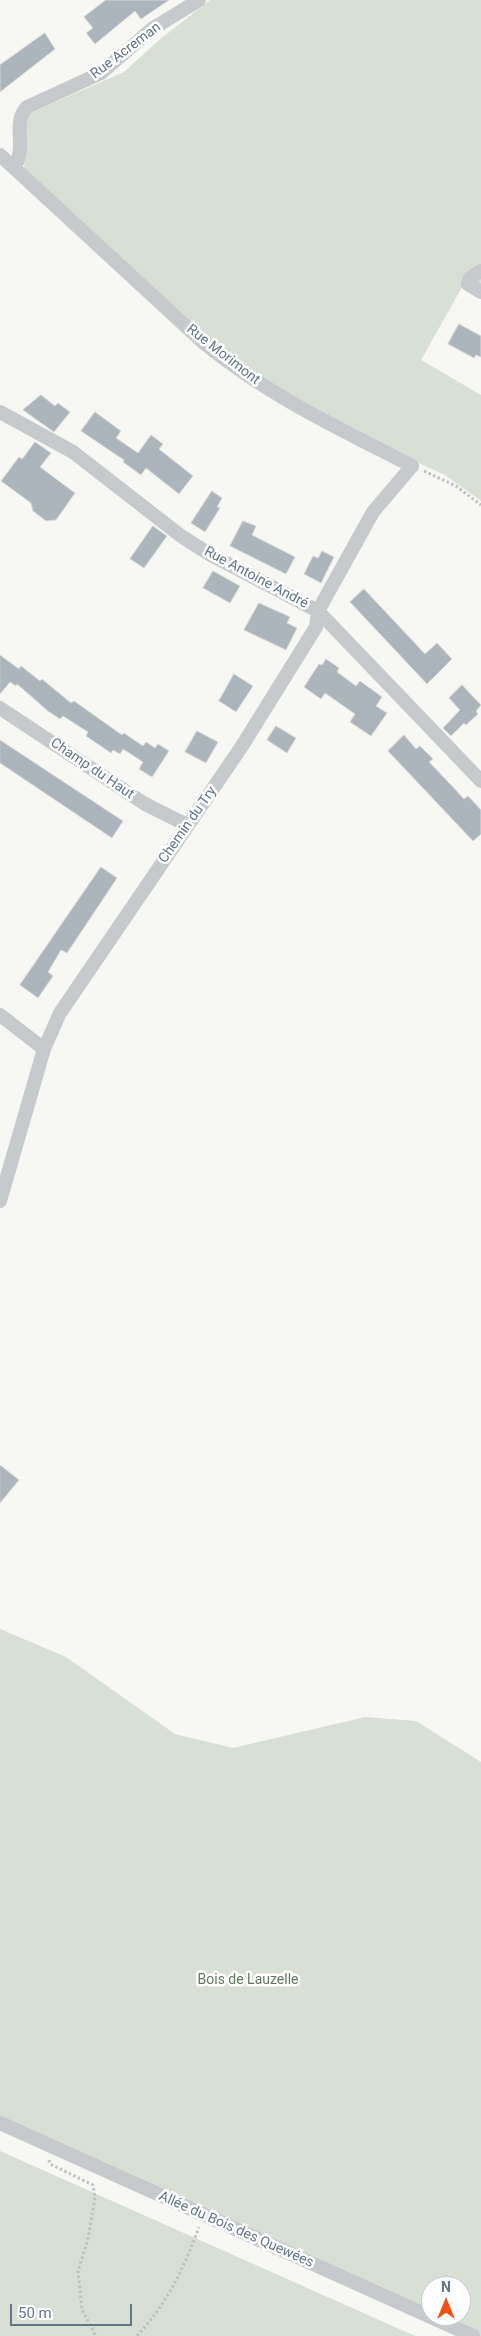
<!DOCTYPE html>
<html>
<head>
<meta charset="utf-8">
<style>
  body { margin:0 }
  #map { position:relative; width:481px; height:2336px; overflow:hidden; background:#f7f7f3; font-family:Roboto,sans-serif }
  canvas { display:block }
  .north { position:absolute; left:421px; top:2276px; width:50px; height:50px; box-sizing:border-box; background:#fff; border:1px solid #c1c8cf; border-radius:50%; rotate:0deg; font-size:14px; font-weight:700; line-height:20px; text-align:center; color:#637687 }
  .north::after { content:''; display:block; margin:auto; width:18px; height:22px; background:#f15019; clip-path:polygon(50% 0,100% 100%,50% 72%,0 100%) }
  .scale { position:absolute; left:10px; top:2304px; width:122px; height:22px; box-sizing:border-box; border:2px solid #637687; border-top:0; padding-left:6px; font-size:15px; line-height:18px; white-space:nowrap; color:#637687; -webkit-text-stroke:4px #fff; paint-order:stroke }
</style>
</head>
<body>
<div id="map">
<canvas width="481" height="2336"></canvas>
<div class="north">N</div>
<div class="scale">50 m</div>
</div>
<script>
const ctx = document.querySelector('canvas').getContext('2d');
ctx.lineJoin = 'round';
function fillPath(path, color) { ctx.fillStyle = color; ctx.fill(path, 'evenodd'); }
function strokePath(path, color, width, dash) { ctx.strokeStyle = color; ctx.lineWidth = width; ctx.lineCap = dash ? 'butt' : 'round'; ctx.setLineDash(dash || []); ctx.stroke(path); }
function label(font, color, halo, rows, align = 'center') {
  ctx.font = font + ' Roboto,sans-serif'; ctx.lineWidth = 5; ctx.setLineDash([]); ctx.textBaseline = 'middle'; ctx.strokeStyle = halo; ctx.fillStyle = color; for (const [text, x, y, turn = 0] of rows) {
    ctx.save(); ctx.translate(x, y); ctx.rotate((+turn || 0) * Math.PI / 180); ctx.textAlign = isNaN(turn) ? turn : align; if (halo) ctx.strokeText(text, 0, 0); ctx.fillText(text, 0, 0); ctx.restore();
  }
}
fillPath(new Path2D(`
  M210,0H481V287L466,280L421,360L481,395V501L445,475L401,455L268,384L215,346L24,169L25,149L22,126L30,113L124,72L158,41Z
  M0,1629L66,1657L175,1734L233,1748L365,1717L416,1721L481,1762V2336H471L0,2123ZM431,2286H461V2316H431Z
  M0,2151L415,2336H0Z`), '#d8dfd4');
const building = new Path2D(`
  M106,0H169L141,19L135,11L95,44L86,33L93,28L84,17Z
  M45,33L55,49L0,92V65Z
  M459,324L481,336V357L476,355L474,358L448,344Z
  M41,395L55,406L58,403L70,412L54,432L23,410Z
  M95,412L121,431L116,438L138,453L151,435L163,444L159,449L193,476L179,494L146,468L141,475L123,462L124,460L81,431Z
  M35,442L51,453L40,467L75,493L56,520L46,521L33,511L31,503L1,481L19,457L22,459Z
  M212,491L222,498L217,507L220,508L205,532L191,523Z
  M243,521L256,526L252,535L295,557L286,574L230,546Z
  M153,526L167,536L144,568L130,559Z
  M322,551L334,557L321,583L304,574L313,556L318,558Z
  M213,571L240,586L230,603L203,588Z
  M364,589L425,654L437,643L452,659L427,684L350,602Z
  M259,603L290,617L287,623L297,628L286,650L244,630Z
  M0,655L19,669L21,666L40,681L42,679L71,703L74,701L122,735L124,733L143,746L146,742L155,748L158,744L169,751L152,777L139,769L143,762L123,749L120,754L113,750L111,753L86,736L88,732L63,716L60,719L48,711L17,684L16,686L10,682L0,694Z
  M326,659L339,668L337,672L356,686L360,681L382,697L376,706L387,713L371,736L350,722L355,714L325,693L321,699L304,687L319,664L322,665Z
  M234,674L253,686L236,712L219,701Z
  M462,685L481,705L476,711L478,714L466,725L464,723L451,736L443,728L460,710L449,698Z
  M276,726L296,738L287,753L267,740Z
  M197,731L218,742L206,763L185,752Z
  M404,735L416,749L420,746L433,759L429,762L452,786L464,799L468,796L481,810V834L473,841L388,751Z
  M0,740L123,821L112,838L0,763Z
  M101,867L117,878L67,953L61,950L48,972L53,976L38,998L20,985Z
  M0,1465L19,1480L0,1503Z`);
fillPath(building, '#acb5bb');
strokePath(building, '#d8d8d6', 1);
strokePath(new Path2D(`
  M424,471L456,486L481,505
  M49,2160L50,2164L93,2185L95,2198L88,2239L78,2271L82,2310L96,2336
  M137,2336C168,2302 183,2270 199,2227`), '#bfc2c4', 3, [2.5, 2.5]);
strokePath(new Path2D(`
  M0,155L204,343C269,396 338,428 412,466L373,512L318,611L316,627L242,746L60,1013L44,1049L0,1201
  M14,168C28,146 11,124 27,107L101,73L152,29L199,0
  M481,271L470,278L468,284L481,292
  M0,412L73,452L181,536L211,555L318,611L481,781
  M0,708L145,804L187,825
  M0,1015L44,1049
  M0,2123L473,2336`), '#c6cacd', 14);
label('14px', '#637687', '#fff', [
  ["Rue Acreman",126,51,-37],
  ["Rue Morimont",223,355,38],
  ["Rue Antoine André",256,578,28],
  ["Champ du Haut",92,769,34],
  ["Chemin du Try",188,825,-55],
  ["Allée du Bois des Quewées",236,2230,24]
]);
label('14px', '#63785f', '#fff', [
  ["Bois de Lauzelle",248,1980]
]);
</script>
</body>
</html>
